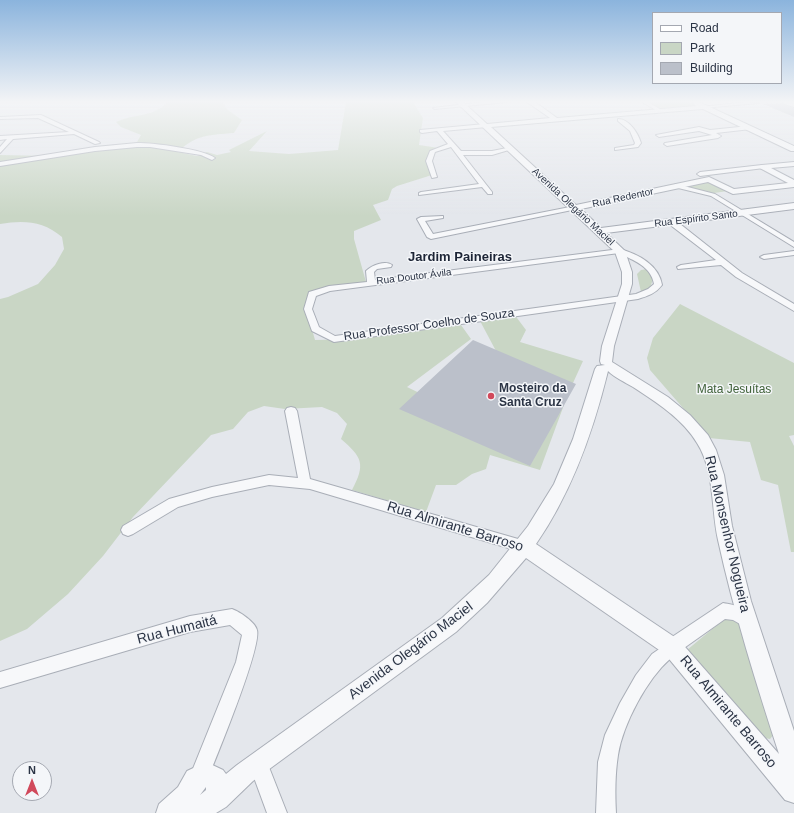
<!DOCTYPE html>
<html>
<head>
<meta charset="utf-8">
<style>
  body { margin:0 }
  #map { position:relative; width:794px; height:813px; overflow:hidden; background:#e4e7ec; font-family:Helvetica,sans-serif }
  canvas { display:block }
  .legend { position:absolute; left:652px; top:12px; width:130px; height:72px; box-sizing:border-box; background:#f4f6f9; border:1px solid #a4a8b1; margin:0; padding:5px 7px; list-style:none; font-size:12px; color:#2b3445 }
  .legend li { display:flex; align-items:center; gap:8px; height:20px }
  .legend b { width:20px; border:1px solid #a4a8b1 }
  .north { position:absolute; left:12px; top:761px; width:40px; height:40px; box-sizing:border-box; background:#f4f6f9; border:1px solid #a4a8b1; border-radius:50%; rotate:0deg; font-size:11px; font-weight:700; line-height:16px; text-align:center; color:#2b3445 }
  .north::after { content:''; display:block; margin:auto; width:14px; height:18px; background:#d1495b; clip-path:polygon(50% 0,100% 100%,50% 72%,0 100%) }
</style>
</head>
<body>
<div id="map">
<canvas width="794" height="813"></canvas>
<ul class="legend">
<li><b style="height:5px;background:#fff"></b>Road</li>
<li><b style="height:11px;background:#c9d6c5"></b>Park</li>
<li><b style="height:11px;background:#bbc0ca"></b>Building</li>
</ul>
<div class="north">N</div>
</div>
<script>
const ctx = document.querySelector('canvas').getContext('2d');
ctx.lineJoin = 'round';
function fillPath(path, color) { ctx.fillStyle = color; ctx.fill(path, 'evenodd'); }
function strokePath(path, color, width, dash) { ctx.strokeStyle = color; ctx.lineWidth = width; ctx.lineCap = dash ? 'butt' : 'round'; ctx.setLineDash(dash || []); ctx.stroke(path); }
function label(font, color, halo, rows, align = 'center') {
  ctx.font = font + ' Helvetica,sans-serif'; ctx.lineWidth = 3; ctx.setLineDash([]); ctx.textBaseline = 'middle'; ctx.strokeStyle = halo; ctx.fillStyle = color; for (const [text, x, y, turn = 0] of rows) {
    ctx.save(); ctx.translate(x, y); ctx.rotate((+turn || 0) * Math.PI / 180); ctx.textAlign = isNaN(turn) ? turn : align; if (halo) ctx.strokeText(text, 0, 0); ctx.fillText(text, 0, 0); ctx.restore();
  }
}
fillPath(new Path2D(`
  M168,102H222L228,110L242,120L234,133C211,135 196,134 178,152L197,156L207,152L217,155L231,152L229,150L267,131L249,151L289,154L338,150L346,102H413L423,118L419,145L439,148L427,158L432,175L397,186L392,189L388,200L373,205L381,220L354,231V239L366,282L313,291L306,308L315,340L359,339L461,325L471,339L407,387L473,419L496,351L479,319L514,314L526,330L520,342L583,361L568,394L540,470L490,455L486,469L472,474L456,485H436L426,512L352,490C366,464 362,457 341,439L347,424L337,413L322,407L285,409L264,406L248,412L233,429L211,435L133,517L103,556L68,594L27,629L0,641V299L8,297L38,284L55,265L64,249L62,237C43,221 24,220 0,224V155L53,156L120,148L137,142L141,135L121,127L116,122C135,113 152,118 168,102Z
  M645,102H690L700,107L661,110Z
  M708,181L728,191L714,193L680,186Z
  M647,269L653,279L650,288L641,292L637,274L641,270Z
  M680,304L794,363V435L789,436L794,446V552H791L778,485L761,480L750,442L709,438L650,370L647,358L653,338Z
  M723,620H734L739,623L774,734L770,739L764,738L687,650Z`), '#c9d6c5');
fillPath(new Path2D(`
  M782,103L784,105L794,108V117L763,104Z
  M473,340L576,384L530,466L399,409Z`), '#bbc0ca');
const minor = new Path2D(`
  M483,102H507L435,109L433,108Z
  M642,102H648L663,111L659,112Z
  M746,102L759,103L703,108L701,107Z
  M41,115L99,142L100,143L95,144L74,134L13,139L0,153V147L7,139L0,140V136L69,132L38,118L0,119V117Z
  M618,119C629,119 638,133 641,143L638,147L615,150V148L634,145L635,143L630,131L618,121Z
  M485,124L488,126L487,127L443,131L461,151H492L512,147V149L492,155H463L492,192V194H488L482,187L419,195V193L421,192L479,184L451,147L435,152L432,161L437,177L432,178L426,161L430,151L448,144L437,131L422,133L420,132V130Z
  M749,126L751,127V129L716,133L721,136L718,138L667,146L664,144L665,143L712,135L699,131L659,137L656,135L699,127L710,130Z
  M137,143C154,143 203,149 215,158L212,160L201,155L150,147H137L95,151L0,166V162L95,147Z
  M762,165L764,166V168L700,176L697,174L700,172Z
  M676,184L715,194L794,242V247L711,196L674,187L673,186Z
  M575,206L577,207V209L431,239L427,237L417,219L421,217L443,216V218L425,221L433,234Z
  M669,220H675L742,273L794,304V311L736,277L721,265L678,269L677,267L681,265L716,260L669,224Z
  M620,249C638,254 659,265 662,285C656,293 648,296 638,299L334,342L312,331L304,309L309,292L329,286L367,282L366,271C372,265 385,260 392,265L391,267L377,269L374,272L375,280ZM619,253C634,261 651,266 654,284L648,289L636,294L335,336L319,327L312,309L316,296L330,291Z
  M794,251V255L764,259L760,257L764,255Z
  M291,407L295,408L297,411L310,479L525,541L530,543L532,547L530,551L525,553L310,489L269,485L212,497L178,507L133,534L128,536L123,534L121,530L123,526L169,499L212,487L269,475L298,478L285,411L287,408Z
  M723,603C735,605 750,608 755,620L752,625L747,628L733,620L725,619L684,648L685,652L683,658L677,660L670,659C647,679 623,724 618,755C615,774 615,794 616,813H596L598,762L605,735L620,703L636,675L652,654L665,645L666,641Z
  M232,609C240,612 255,622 257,630C262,648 215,760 206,783L199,785L192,783L190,776L236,662L242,635L230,625L190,632L0,688V672L190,616Z
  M258,755L265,757L287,813H267L249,764L251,757Z`);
const tertiary = new Path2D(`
  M456,102H463L487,124L550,118L527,102H535L557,118L696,106L692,102H699L794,146V151H791L703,109L491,127L576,205L709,177L734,189L788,183L758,167L762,165L794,162V166L771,168L794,180V187L733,194L708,182L581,209L601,228L794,203V209L606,233L625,251L632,272V284L614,346L612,362L668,397L690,415L708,435L716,450L724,475L732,526L751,601L794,731V803L785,800L665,654L526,558L487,603L456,632L253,781L226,807L216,813H156L159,804L178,787L187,771L206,762L223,770L226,774L237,765L442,618L489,575L528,526L554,484L573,439L595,369L597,366L605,365L601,364L600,361L602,346L622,284V272L615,252ZM608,371C615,378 625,382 633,387C656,402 683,419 697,443C715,471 711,509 718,540C734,613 756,683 779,754L679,640L536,544C572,492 593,432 608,371ZM206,787V790L200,795Z`);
const primary = new Path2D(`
  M783,102H794V107L784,104Z`);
strokePath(minor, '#a9aeb7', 2);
strokePath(tertiary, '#a9aeb7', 2);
strokePath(primary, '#a3abb8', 2);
fillPath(minor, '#f7f8fa');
fillPath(tertiary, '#f7f8fa');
fillPath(primary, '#fff');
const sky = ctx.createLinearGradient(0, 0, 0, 216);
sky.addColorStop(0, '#8bb4dd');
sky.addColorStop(0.47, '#f3f4f6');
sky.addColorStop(1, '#f3f4f600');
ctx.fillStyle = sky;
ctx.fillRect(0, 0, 794, 216);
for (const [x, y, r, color] of [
  [491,396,4,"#d1495b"]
]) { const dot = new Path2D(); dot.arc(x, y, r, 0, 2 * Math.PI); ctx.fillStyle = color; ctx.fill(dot); strokePath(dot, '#f4f6f9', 1.5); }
label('10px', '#2b3445', '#f4f6f9', [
  ["Rua Redentor",623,198,-12],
  ["Avenida Olegário Maciel",573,207,43],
  ["Rua Espírito Santo",696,219,-7],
  ["Rua Doutor Ávila",414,277,-7]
]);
label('12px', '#2b3445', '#f4f6f9', [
  ["Rua Professor Coelho de Souza",429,325,-8]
]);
label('bold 12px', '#2b3445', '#f4f6f9', [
  ["Mosteiro da",499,389],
  ["Santa Cruz",499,403]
], 'left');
label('12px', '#3f6138', '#f4f6f9', [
  ["Mata Jesuítas",734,390]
]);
label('bold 13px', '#1d2536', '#f4f6f9', [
  ["Jardim Paineiras",460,257]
]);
label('14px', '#2b3445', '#f4f6f9', [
  ["Rua Almirante Barroso",455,527,17],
  ["Rua Monsenhor Nogueira",727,534,77],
  ["Rua Humaitá",177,630,-14],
  ["Avenida Olegário Maciel",411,651,-37],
  ["Rua Almirante Barroso",728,712,50]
]);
</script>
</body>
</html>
